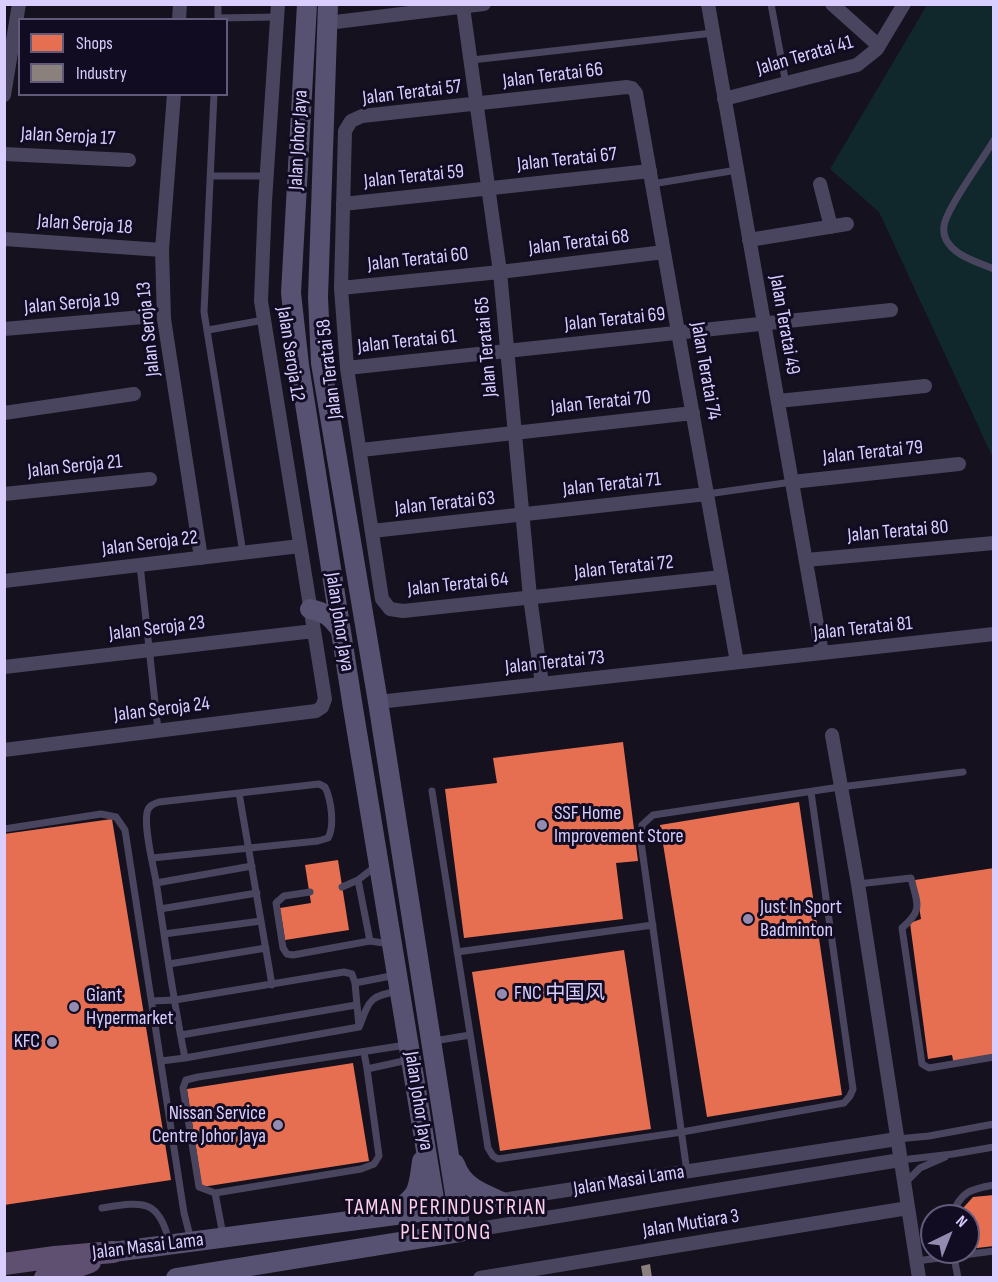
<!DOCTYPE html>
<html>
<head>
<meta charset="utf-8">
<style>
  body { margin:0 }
  #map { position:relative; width:998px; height:1282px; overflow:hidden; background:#15111e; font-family:"Sofia Sans Condensed",sans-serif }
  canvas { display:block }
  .frame { position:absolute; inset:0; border:6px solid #d9ceff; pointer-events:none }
  .legend { position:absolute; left:18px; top:18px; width:210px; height:78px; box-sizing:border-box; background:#120c23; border:2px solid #625a7b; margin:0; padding:8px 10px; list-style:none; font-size:18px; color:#d9ceff }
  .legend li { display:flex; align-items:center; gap:12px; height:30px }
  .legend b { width:30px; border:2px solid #625a7b }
  .north { position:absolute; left:920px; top:1204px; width:60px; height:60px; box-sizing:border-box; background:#120c23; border:2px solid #625a7b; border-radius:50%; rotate:43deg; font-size:16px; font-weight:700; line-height:24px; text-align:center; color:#d9ceff }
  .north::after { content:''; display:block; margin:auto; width:21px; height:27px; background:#948cb0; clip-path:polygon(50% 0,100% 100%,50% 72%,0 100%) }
</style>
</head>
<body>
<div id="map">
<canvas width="998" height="1282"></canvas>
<div class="frame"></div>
<ul class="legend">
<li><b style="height:16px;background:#e76f51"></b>Shops</li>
<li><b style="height:16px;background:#8a817c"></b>Industry</li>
</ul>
<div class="north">N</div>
</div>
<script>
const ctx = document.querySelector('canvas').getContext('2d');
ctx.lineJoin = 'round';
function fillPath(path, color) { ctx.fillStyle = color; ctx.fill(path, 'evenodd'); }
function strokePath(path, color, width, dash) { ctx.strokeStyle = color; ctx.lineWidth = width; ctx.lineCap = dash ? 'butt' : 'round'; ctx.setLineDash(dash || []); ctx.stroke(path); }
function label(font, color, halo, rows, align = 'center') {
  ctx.font = font + ' "Sofia Sans Condensed","Noto Sans SC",sans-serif'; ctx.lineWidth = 6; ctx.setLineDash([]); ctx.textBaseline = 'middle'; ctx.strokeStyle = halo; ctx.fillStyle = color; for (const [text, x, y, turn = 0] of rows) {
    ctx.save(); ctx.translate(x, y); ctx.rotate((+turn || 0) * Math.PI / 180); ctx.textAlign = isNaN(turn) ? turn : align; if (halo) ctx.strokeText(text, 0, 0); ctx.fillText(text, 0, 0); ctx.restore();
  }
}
fillPath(new Path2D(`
  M927,5H993V458L879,212L830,169Z`), '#10272b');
fillPath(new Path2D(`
  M623,742L638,861L616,863L623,919L464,938L445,789L497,783L493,758Z
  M799,802L842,1095L707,1117L660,825Z
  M112,819L171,1180L4,1205V834Z
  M338,860L349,930L285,940L280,908L311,903L305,865Z
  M994,868V1059L954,1065L952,1055L928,1059L910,923L921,919L915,880Z
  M624,950L651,1129L500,1151L472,972Z
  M353,1063L369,1161L202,1187L187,1089Z
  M994,1195V1246L968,1249V1216H956L973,1197Z`), '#e76f51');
fillPath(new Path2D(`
  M650,1264L652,1278H643L641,1266Z`), '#8a817c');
strokePath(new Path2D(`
  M771,4L786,84
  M218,18L277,17
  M218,20V4
  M472,60L713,33
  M214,94L204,312L243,553
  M994,140C983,159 946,209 944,226C943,232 945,240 949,244C958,257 980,263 994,269
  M210,176H267
  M652,184L737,170
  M208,330L264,320
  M707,494L792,482
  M140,565L158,730
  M432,791L488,1148L493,1156L498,1159L682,1132L844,1103L850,1096L853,1089L811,792
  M239,793L272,985
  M4,829L101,814L116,817L125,830L184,1213L191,1240
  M152,858L318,841L328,838C335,826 331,799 325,787L319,784L159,802C153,804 148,806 147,813C144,829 153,864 156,881C165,940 173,999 185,1058L359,1027
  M358,880L370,941
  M156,883L252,866
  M858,884L911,878C917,904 924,909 902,928L922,1064L929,1068L994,1057
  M342,887L358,880L376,866
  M310,892L284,896L276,903L283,948L287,954L293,955L370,941L390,944
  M160,909L257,893
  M164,934L261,921
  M457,952L653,925
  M169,964L266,948
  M355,983L396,975
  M152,1001L175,1000L344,972L352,974L355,983L359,1027
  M360,1025C370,998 371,996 399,991
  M181,1035L356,1005
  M434,1041L470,1035
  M406,1045L198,1077L186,1080L183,1088L199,1187L215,1193L361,1169L374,1164L379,1156L367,1069L408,1060
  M364,1052L367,1069
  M161,1061L185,1058
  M897,1139L929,1136L994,1124
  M901,1160L953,1154L994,1147
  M687,1172L641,842L642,825L653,815L840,787L963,772
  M905,1183L920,1168L945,1157
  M215,1193L223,1235
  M102,1208C140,1202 159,1197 169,1242
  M952,1216C960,1192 970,1189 994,1185
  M953,1252L958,1278
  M916,1261L994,1251`), '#4a455f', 7);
strokePath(new Path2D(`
  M708,4L822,653
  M832,4L879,46
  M463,7L500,272L530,597L542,684
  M179,20L180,4
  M327,23L484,4
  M174,94L162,250L164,319L201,558
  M4,95L19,4
  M724,99L857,65L877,49L904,4
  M4,154L129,160
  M820,184L831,227
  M343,204L650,171
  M4,239L162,250
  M749,240L847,224
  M341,288L500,272L664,252
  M4,329L143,317
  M347,368L891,310
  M778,401L925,386
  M4,413L134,394
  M361,450L693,413
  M792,482L959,464
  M4,494L150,479
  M372,531L707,494
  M806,560L994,543
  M722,577L403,611L390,609L382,599L347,368L341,288L345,131L351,121L362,116L627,87L632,88L636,93C669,283 703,472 737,662
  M4,581L300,546
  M4,667L314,631
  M378,702L994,634
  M832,735L858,884L919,1278
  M4,750L316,711L322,707L325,699L261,301L265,201L278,4
  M457,1207L897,1139
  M461,1232L900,1160
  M480,1278L908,1208`), '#4a455f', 14);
strokePath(new Path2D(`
  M307,4L291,293L299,365L353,708L440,1235
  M310,609C325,612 331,617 340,629
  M455,1164C462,1186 481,1193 500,1201
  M393,1213C419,1195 418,1192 422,1161
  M113,1252L449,1208
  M176,1278L461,1232L378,702L321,363L318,297L328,4`), '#575272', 20);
strokePath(new Path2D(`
  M4,1264L55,1257L113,1252
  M45,1278L90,1262`), '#5f4f70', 22);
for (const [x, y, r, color] of [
  [542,825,6,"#948cb0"],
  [748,919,6,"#948cb0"],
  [502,994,6,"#948cb0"],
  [74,1007,6,"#948cb0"],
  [52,1042,6,"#948cb0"],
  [278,1125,6,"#948cb0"]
]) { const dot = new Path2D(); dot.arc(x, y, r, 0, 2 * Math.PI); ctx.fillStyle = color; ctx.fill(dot); strokePath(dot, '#120c23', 2); }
label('20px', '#d9ceff', '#120c23', [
  ["Jalan Teratai 41",805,56,-16],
  ["Jalan Teratai 66",553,76,-7],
  ["Jalan Teratai 57",412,93,-7],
  ["Jalan Seroja 17",68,137,3],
  ["Jalan Johor Jaya",299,140,-87],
  ["Jalan Teratai 67",567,160,-6],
  ["Jalan Teratai 59",414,177,-6],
  ["Jalan Seroja 18",85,225,4],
  ["Jalan Teratai 68",579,243,-7],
  ["Jalan Teratai 60",418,260,-6],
  ["Jalan Seroja 19",72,304,-5],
  ["Jalan Teratai 69",615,320,-6],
  ["Jalan Teratai 49",784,325,80],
  ["Jalan Seroja 13",149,329,-96],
  ["Jalan Teratai 61",407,342,-6],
  ["Jalan Teratai 65",487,347,-95],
  ["Jalan Seroja 12",290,354,81],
  ["Jalan Teratai 58",330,369,-97],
  ["Jalan Teratai 74",705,371,80],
  ["Jalan Teratai 70",601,403,-6],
  ["Jalan Teratai 79",873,453,-6],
  ["Jalan Seroja 21",75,467,-6],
  ["Jalan Teratai 71",612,485,-6],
  ["Jalan Teratai 63",445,504,-6],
  ["Jalan Teratai 80",898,532,-5],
  ["Jalan Seroja 22",150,544,-7],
  ["Jalan Teratai 72",624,568,-6],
  ["Jalan Teratai 64",458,585,-6],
  ["Jalan Johor Jaya",339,622,81],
  ["Jalan Seroja 23",157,629,-7],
  ["Jalan Teratai 81",863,629,-6],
  ["Jalan Teratai 73",555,663,-6],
  ["Jalan Seroja 24",162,710,-7],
  ["Jalan Johor Jaya",418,1101,81],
  ["Jalan Masai Lama",629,1181,-9],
  ["Jalan Mutiara 3",691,1224,-9],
  ["Jalan Masai Lama",148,1247,-7]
]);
label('20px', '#d9ceff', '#120c23', [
  ["SSF Home",554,814],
  ["Improvement Store",554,837],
  ["Just In Sport",760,908],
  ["Badminton",760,931],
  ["FNC 中国风",514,994],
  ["Giant",86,996],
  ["Hypermarket",86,1019],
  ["KFC",40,1042,"right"],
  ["Nissan Service",266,1114,"right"],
  ["Centre Johor Jaya",266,1137,"right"]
], 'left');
ctx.letterSpacing = '1.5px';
label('22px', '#ffd0e9', '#120c23', [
  ["TAMAN PERINDUSTRIAN",446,1208],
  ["PLENTONG",446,1233]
]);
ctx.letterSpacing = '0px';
</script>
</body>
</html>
